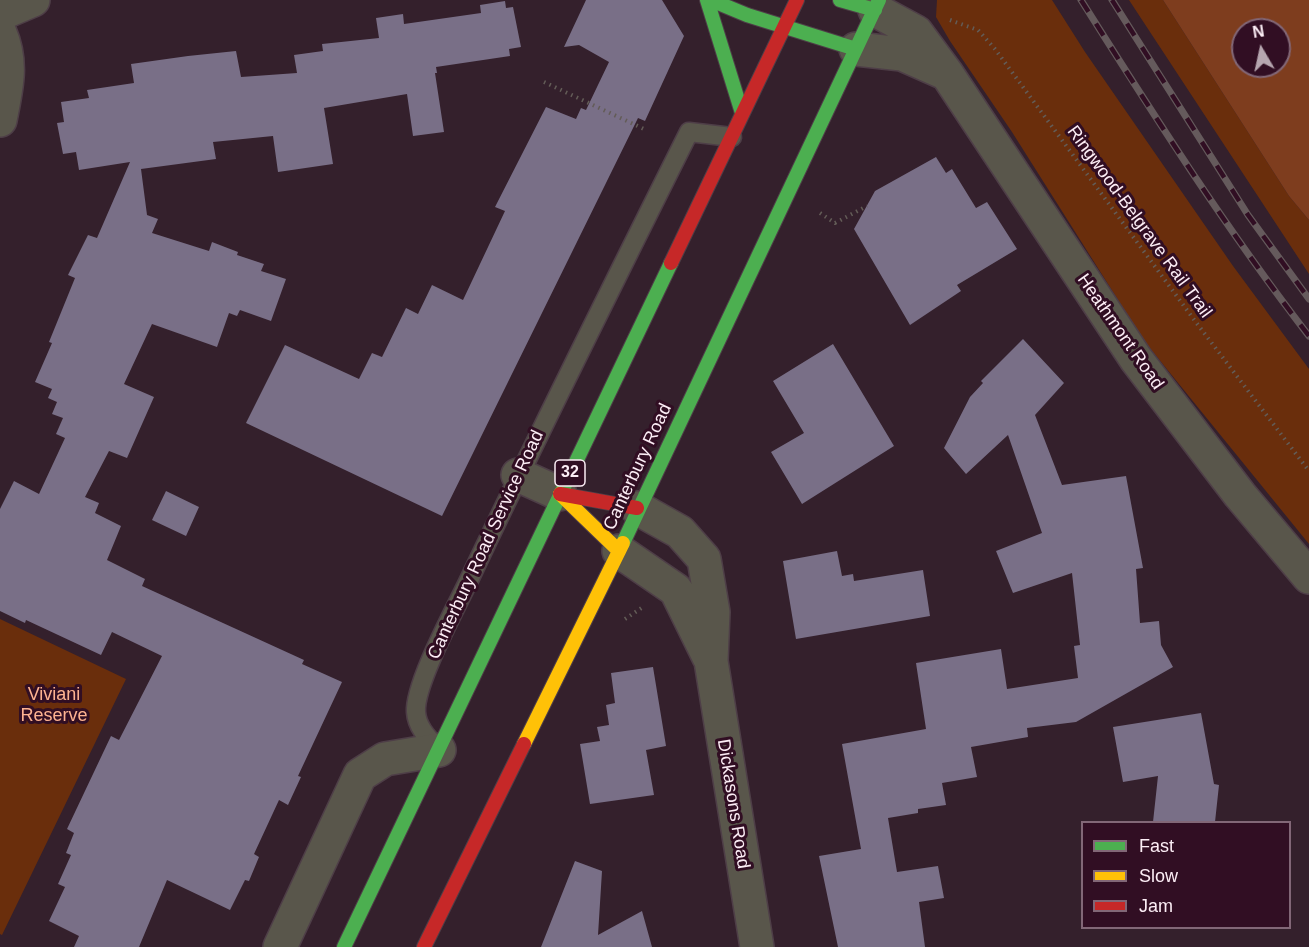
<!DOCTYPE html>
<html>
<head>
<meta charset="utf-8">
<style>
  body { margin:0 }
  #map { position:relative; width:1309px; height:947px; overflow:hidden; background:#34202c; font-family:Arial,sans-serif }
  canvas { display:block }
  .legend { position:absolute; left:1081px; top:821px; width:210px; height:108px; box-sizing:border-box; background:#310e23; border:2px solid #826777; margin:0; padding:8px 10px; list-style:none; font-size:18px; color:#fcedf5 }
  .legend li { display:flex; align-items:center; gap:12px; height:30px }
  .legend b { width:30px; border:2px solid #826777 }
  .north { position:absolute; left:1231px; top:18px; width:60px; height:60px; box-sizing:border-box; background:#310e23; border:2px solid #826777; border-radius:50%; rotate:351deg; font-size:16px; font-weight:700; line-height:24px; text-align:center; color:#fcedf5 }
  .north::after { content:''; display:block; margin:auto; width:21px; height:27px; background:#b6a5af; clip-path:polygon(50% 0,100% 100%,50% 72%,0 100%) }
</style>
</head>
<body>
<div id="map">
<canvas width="1309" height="947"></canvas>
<ul class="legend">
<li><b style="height:8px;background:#4caf50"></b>Fast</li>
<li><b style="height:8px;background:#ffc107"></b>Slow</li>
<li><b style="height:8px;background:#c62828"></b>Jam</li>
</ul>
<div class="north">N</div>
</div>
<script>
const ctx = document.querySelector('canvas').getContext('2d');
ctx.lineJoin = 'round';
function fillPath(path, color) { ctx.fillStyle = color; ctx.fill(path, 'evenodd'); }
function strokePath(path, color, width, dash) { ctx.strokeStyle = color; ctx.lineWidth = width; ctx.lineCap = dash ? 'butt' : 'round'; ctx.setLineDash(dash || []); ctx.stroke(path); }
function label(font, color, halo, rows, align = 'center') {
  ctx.font = font + ' Arial,sans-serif'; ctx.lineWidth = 6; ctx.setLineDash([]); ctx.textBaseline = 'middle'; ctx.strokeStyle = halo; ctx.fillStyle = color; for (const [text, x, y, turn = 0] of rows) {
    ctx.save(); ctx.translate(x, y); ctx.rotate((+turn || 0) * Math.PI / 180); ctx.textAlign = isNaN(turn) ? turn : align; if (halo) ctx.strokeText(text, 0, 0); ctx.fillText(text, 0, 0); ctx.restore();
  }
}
fillPath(new Path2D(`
  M937,0H1052L1085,52L1233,266L1309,369V544L1144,341L1012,132L950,41L936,17Z
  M1129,0H1163L1289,196L1309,220V274Z
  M0,619L126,679L2,935L0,934Z`), '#6a2e0c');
fillPath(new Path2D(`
  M1163,0H1309V220L1289,196ZM1243,30H1279V66H1243Z`), '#7e3d1e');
fillPath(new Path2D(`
  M586,0H662L684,36L645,121L638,118L442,516L246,423L285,345L359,379L372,353L382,357L406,308L418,314L432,285L463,300L505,211L495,207L546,107L576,119L581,108L586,110L609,62L579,45L564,47Z
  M505,1L506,8L513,7L521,47L509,49L510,56L436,67L437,73H435L444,132L413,136L407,94L324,108L333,164L278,172L273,136L213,142L216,159L141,169L147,215L158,219L152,233L209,251L212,242L238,252L237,255L264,264L261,271L286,279L271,321L240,310L237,316L229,313L217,347L152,324L124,384L154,397L127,458L109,451L85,497L99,503L95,513L121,526L107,560L145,579L142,586L304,660L302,664L342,682L298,776L301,777L288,805L279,800L254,854L259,857L249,881L245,880L230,910L167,880L139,947H74L79,936L49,921L65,887L58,884L71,855L66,853L74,833L67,829L111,736L119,740L162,656L112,632L101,655L26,620L25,623L0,611V509L14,481L39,494L65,438L56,434L63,418L52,414L57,402L48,398L52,389L35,382L52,343L49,342L75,278L68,275L88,235L97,238L130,162L79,170L76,152L63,154L57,123L64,122L61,102L89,98L87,90L134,83L131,64L188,56L236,51L241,77L297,73L294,55L323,51L322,44L379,38L376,18L403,14L404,24L481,13L480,5Z
  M936,157L946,173L952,169L976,208L987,202L1017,249L957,285L961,291L910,325L854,229L875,191Z
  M1023,339L1064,383L1035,415L1062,485L1126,476L1143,568L1136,569L1140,623L1159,621L1161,645L1173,667L1076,722L1027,728L1028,737L971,747L977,777L942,783L946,805L918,809V813L888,818L897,872L938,866L944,898L919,902L925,947H838L819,856L861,849L842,744L926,729L916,663L1001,649L1007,689L1078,678L1074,646L1080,645L1072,573L1013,593L996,551L1042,533L1008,435L966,474L944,448L970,397L983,383L981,381Z
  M833,344L894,446L802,504L771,452L804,433L773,381Z
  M166,491L199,507L186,536L152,520Z
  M837,551L842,576L853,574L854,581L923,570L930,616L796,639L783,561Z
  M653,667L666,746L646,750L654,795L590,804L580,744L600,741L597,727L609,725L606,705L615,703L611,673Z
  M1201,713L1214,784L1219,785L1215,822H1153L1158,776L1123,782L1113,727Z
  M575,861L602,871L598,935L642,911L652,947H541Z`), '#796f87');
const lane = new Path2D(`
  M439,750C429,739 417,728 416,712C414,684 457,606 470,578C541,428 615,280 689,132L732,137`);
const street = new Path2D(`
  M875,10L916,32L947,74L1136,359L1240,495L1309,577
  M0,14L33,0
  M0,33C13,63 6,89 0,120
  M856,49L902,54L945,73
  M518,475L560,494
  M637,508L680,532L704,559L713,612L711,661L757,947
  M619,551L676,590L709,657
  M280,947L360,775L385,759L439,750`);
const fast = new Path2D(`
  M707,0L742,113
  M711,0L747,15L856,49
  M840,0L875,10
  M623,543L879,0
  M344,947L671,263`);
const slow = new Path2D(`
  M560,494L619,551
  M524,744L623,543`);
const jam = new Path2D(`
  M671,263L797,0
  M560,494L637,508
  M424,947L524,744`);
strokePath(lane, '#4e3e47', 21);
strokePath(street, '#4e3e47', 36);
strokePath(fast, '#4e3e47', 16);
strokePath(slow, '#4e3e47', 16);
strokePath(jam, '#4e3e47', 16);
strokePath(new Path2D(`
  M950,20L978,30L995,49L1195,321L1309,471
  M544,82L644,129
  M820,213L835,223L867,206
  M625,619L643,607`), '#635c57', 4, [1.5, 4.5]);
strokePath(lane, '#59564b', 18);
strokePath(street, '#59564b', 33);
strokePath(fast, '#4caf50', 14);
strokePath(slow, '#ffc107', 14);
strokePath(jam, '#c62828', 14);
const rail = new Path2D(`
  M1081,0C1153,114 1226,229 1309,336
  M1112,0L1248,215L1309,299`);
strokePath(rail, '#655a5c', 7);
strokePath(rail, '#310e23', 4.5, [14]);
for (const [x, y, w] of [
  [570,473,30]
]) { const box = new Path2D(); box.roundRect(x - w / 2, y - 13, w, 26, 4.5); ctx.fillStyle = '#310e23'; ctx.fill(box); strokePath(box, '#fcedf5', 1.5); }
label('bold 16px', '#fcedf5', null, [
  ["32",570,473]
]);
label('18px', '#fcedf5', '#310e23', [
  ["Ringwood-Belgrave Rail Trail",1139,222,54],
  ["Heathmont Road",1120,332,55],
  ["Canterbury Road",638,467,-65],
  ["Canterbury Road Service Road",486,545,-65],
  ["Dickasons Road",733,804,81]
]);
label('18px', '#feb391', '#310e23', [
  ["Viviani",54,695],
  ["Reserve",54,716]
]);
</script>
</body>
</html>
